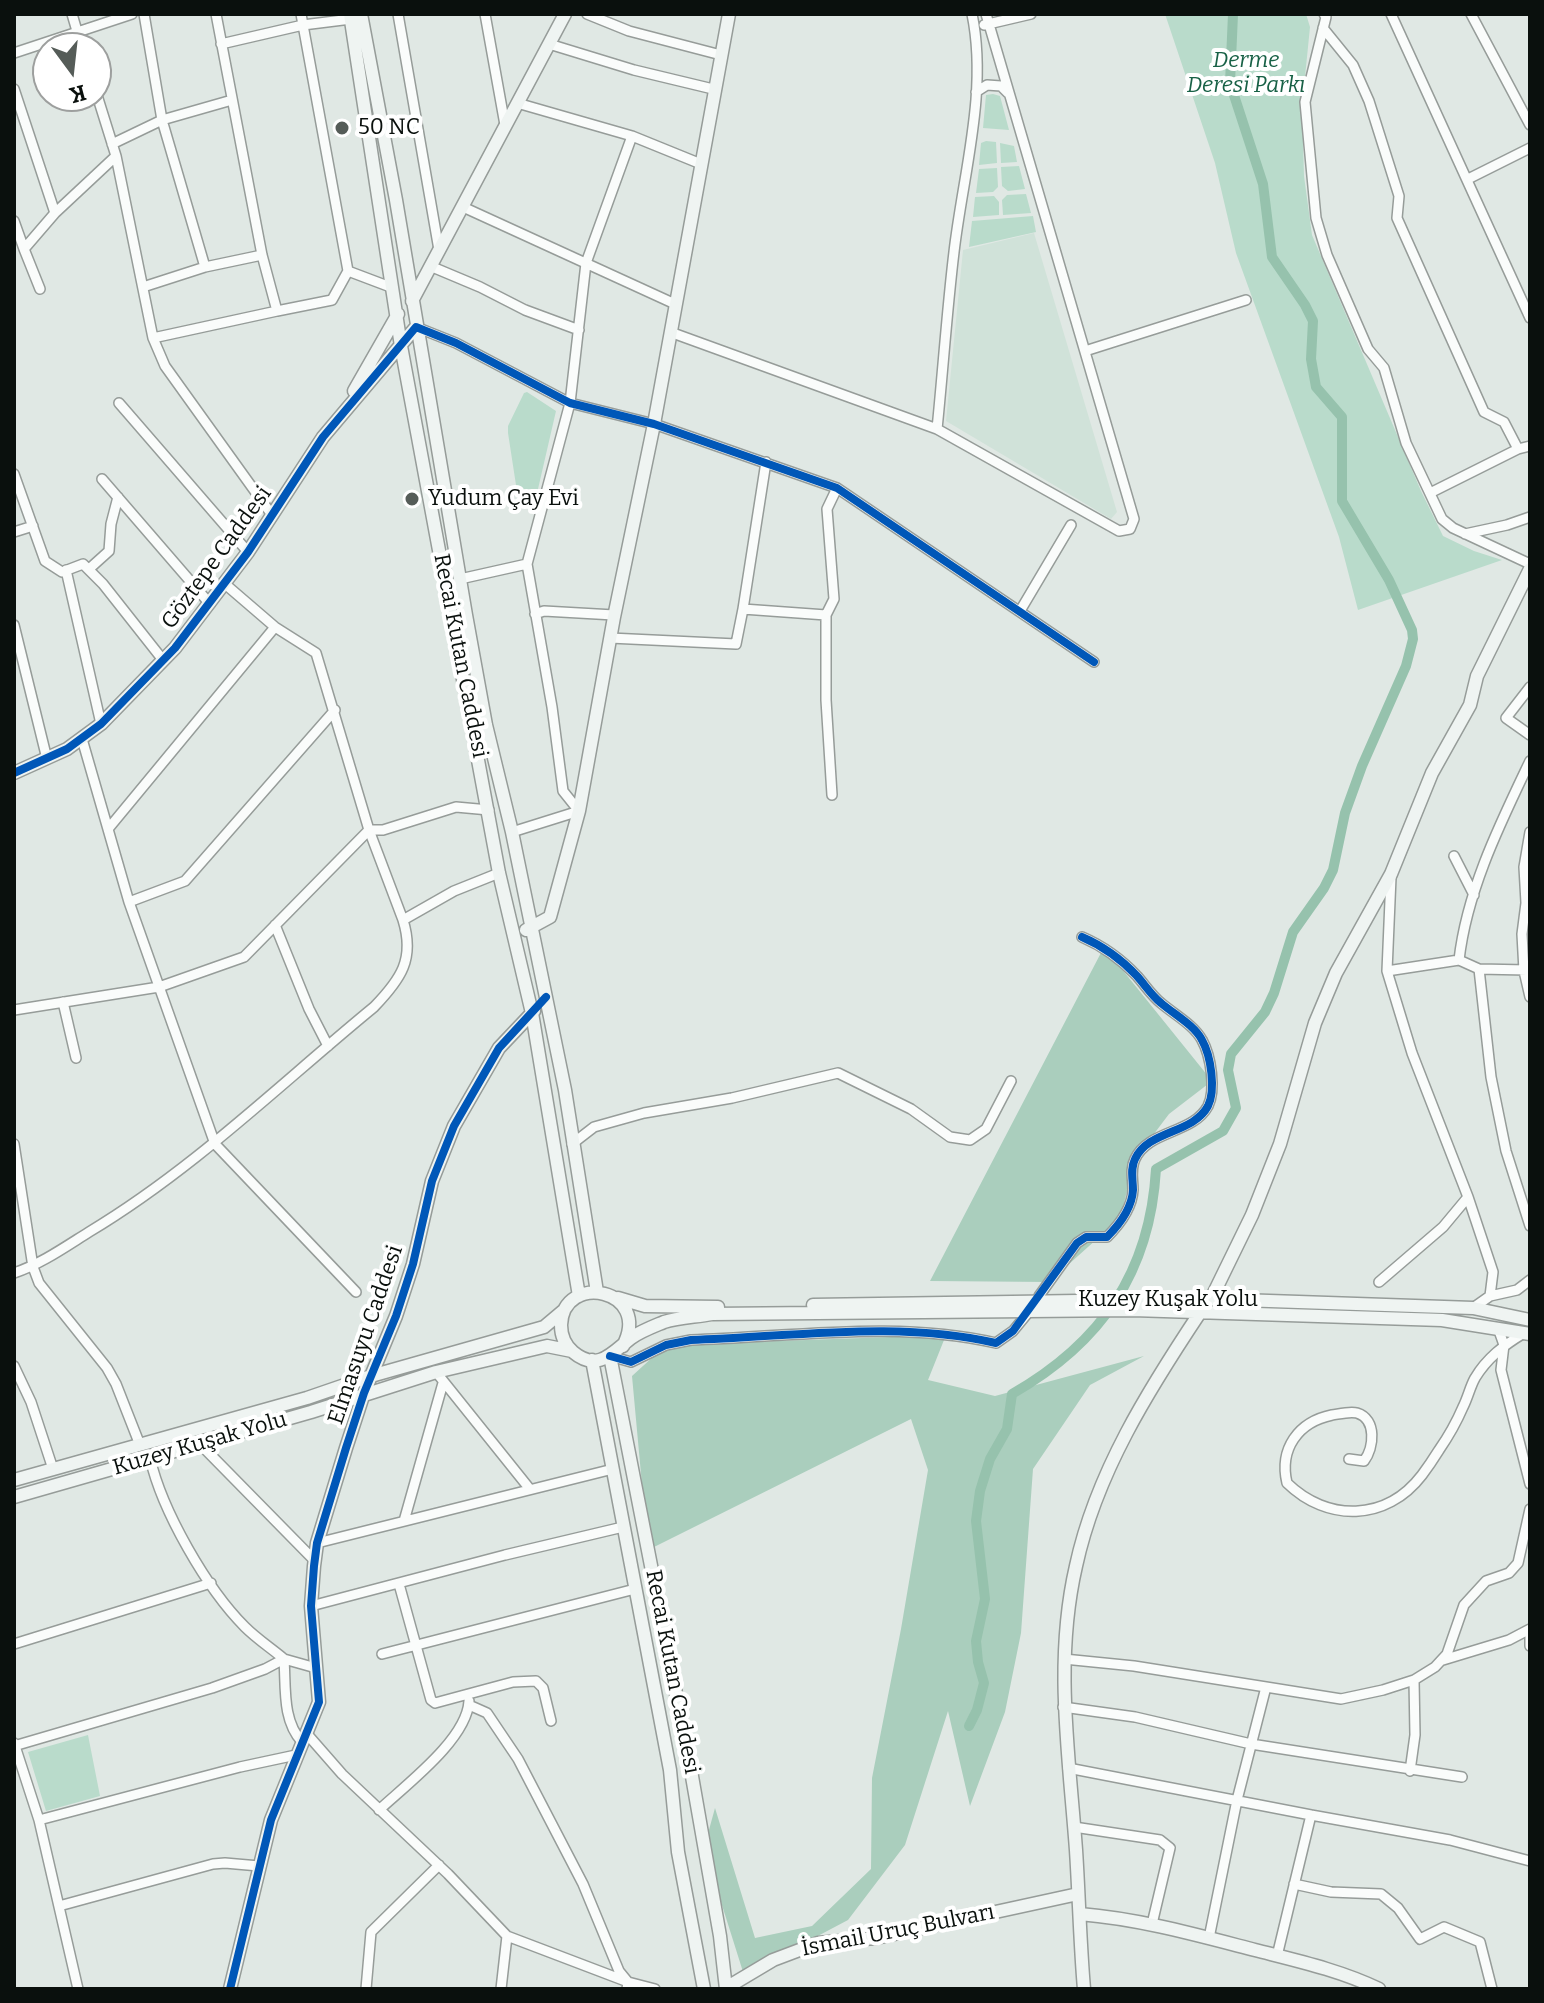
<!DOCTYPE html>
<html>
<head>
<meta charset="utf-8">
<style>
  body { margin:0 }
  #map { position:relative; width:1544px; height:2003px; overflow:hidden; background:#e0e8e4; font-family:Bitter,serif }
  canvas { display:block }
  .frame { position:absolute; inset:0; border:16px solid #0a100d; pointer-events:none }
  .north { position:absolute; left:32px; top:32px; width:80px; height:80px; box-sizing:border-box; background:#fff; border:2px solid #9d9f9e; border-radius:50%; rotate:165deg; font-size:22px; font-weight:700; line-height:32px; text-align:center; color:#0a100d }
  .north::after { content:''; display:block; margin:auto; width:28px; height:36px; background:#555c58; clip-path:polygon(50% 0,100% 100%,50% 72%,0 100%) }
</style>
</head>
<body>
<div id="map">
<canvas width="1544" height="2003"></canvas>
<div class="frame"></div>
<div class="north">K</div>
</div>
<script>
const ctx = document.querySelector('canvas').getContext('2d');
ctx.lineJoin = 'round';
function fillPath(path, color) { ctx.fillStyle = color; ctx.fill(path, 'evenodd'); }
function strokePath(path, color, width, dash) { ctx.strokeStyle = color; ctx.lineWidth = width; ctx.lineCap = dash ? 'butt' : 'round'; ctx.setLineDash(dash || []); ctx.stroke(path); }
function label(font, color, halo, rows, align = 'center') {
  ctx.font = font + ' Bitter,serif'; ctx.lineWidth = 8; ctx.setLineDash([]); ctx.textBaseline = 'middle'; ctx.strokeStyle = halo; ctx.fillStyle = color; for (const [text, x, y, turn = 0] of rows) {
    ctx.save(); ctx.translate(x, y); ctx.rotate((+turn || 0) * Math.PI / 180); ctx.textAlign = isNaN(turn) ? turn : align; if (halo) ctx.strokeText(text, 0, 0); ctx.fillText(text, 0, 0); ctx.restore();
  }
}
fillPath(new Path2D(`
  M1034,233L1117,512L1111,519L946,421L963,250Z`), '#d0e2d9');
fillPath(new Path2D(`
  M1165,14H1306L1310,27L1302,107L1304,176L1312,235L1421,491L1443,536L1474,551L1502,560L1358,610L1339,537L1236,253L1215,163Z
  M993,94L1000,96L1009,130L983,128L986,95Z
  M986,141L996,142L997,163L979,165L981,143Z
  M1000,143L1014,146L1017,162L1001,163Z
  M1019,166L1025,189L1008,191L1002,186L1001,167Z
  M997,168L998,187L993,192L976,193L979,169Z
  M1026,194L1031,213L1003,215L1002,200L1007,195Z
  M994,196L999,202V215L973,217L975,197Z
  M1033,216L1036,232L969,247L972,221Z
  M527,392L556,411L535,502L518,498L508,433V426L524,393Z
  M88,1735L100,1796L46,1811L28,1752Z`), '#b9dbcb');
fillPath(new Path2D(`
  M1104,947L1212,1081L1169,1114L1135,1159L1118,1227L1098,1238L1049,1282L930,1281Z
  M946,1335L928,1380L995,1396L1144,1356L1090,1385L1033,1469L1021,1633L1005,1712L970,1806L948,1711L905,1845L848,1920L744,1975L704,1848L715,1808L755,1938L812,1926L871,1869L872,1778L901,1629L928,1470L911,1419L648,1550L632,1376L666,1345Z`), '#aacebd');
strokePath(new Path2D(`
  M969,1726L977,1710L984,1683L978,1662L976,1641L985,1599L976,1521L980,1491L990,1459L1007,1429L1012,1394C1101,1343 1150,1273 1156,1169L1223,1131L1236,1108L1228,1070L1231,1054L1265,1012L1274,993L1293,932L1324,888L1333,870L1345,813L1362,766L1406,666L1413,639L1412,630L1389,580L1342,501V417L1316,387L1311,359L1313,321L1305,305L1272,257L1263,184L1230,83L1233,14`), '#96c2ad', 10);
const street = new Path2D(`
  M72,14L82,48
  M216,14L262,255L277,311L332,300L348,271L301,14
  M398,14L439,250
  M485,14L505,125
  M587,14L629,31L721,55
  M1324,14L1326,17L1305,102L1316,218L1327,255L1368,349L1384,368L1406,443L1442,519L1453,528L1530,564
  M1391,14L1530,318
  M1471,14L1530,125
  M984,25L1031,14
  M1323,28L1353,65L1369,101L1399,196L1397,218L1484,412L1504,422L1518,449L1430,493
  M221,44L303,25L351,19
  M549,44L634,70L713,89
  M14,53L132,14
  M14,89L55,213
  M96,92L116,156L153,338L165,366L272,515
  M976,92L987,85L1001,86L1008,93
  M517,103L632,136L701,164
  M112,144L162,120L232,100
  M1468,179L1530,148
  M463,207L675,304
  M14,221L24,249L55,213L116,156
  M24,249L40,289
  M430,266L480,287L525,310L579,330
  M205,267L262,255
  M348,271L393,288
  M143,287L205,267L162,120L144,14
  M416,327L456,343L570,403L654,424L837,488L1094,662
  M670,332L937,429L1119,531L1130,529L1134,519L986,14
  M153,338L277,311
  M1085,351L1246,300
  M119,403L248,552
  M937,429C943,370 947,310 954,252C963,174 988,92 972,14
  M1518,449L1530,446
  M14,474L45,561L62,572L83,564L103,584L163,660
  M102,479L210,604
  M14,532L33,526
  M1465,534L1507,525L1530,517
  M89,569L109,551L111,524L118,497
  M66,570L101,724
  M460,579L527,564
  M743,609L766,462
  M1020,611L1071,525
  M535,614L544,611L614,615
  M14,625L47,759
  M610,638L736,644L743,609L826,615
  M1530,687L1506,718L1530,735
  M82,739L129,902L215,1144L356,1292
  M832,795L826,700V615L834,599L827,509L837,488
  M489,810L456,807L383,830H369L403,920L454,891L499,873
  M108,829L275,627
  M512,832L579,811L563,791L552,707L527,564L570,403L586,263L632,136
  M1530,832L1524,867L1526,903L1522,934L1524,971L1530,997
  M1454,856L1474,895
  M1391,877L1387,971L1412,1053L1468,1197L1493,1272L1490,1296L1473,1308
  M129,902L185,881L335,710
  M275,925L309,1009L328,1046
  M1459,960C1467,890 1500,824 1530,761
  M1479,969L1491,1077L1506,1151L1530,1226
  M1387,971L1459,960L1479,969L1527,970
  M63,1002L76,1058
  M14,1010L159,987L244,957L369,830L316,653L275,627L225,584
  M14,1144L33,1267L39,1283L107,1368L116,1384L140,1445
  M572,1144L594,1127L644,1113L732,1098L838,1073L911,1109L950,1137L970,1140L986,1129L1011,1081
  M14,1273C41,1264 65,1247 89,1232C194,1169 280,1084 374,1007C401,979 415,959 403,920
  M1379,1282L1443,1227L1468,1197
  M1039,1296L1077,1243L1086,1237H1107C1120,1224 1132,1208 1133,1190C1133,1179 1130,1169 1135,1159C1148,1130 1193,1134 1208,1106C1216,1090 1211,1056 1202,1040C1194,1025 1175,1015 1161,1003C1152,996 1145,985 1137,976C1121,959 1103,946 1082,937
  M1490,1296L1517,1290L1530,1280
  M1498,1328L1504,1345L1501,1370L1530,1484
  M610,1356L631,1362L666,1345L691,1340C791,1337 898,1320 996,1343L1013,1331L1027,1314
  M14,1366L31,1402L53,1469
  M436,1372L529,1488
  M200,1444L315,1561
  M150,1458C162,1511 207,1589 245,1627C257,1639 271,1648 284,1659C286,1688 282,1720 302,1742
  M1349,1459L1364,1461C1374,1448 1377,1419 1357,1413C1350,1411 1339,1414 1332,1415C1298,1422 1279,1449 1287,1483C1327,1522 1386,1522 1422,1475C1428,1467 1434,1458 1439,1450C1448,1437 1457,1421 1463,1407C1468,1397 1470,1387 1475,1378C1487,1358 1504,1345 1524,1333
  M404,1521L443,1383
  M317,1543L613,1469
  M399,1584L431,1700L435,1703L513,1682L536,1681L543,1688L551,1721
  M311,1606L505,1555L623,1527
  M1530,1637V1646
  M14,1644L211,1583
  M382,1654L635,1589
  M1064,1659L1134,1666L1266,1687L1237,1800L1209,1938
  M1443,1660L1509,1640L1530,1629
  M1266,1687L1341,1699L1383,1690L1414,1680
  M469,1705L487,1713L518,1759L583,1884L619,1971L628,1982L655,1989
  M1063,1707L1135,1717L1251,1744L1462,1777
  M307,1734L342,1774L448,1874L507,1936L628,1982L627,1989
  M14,1743L39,1820L78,1989
  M14,1746L212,1688L265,1669L284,1659L316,1668
  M1068,1768L1311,1815L1277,1956
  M1410,1771L1415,1735L1414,1680L1435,1667L1447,1654L1464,1605L1486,1581L1509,1573L1518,1563L1530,1509
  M379,1810C407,1784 467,1739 469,1701
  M1311,1815L1450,1840L1530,1861
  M39,1820L240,1767L296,1755
  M1074,1827L1160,1840L1170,1848L1152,1924
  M1294,1884L1331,1892L1381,1894L1398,1908L1420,1939L1444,1927L1480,1942L1492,1989
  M59,1906L213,1864L225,1863L259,1866
  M366,1989L371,1932L439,1865
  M501,1989L507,1936`);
const secondary = new Path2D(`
  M350,14L401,346L499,873L532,1013L579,1296
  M361,14L396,200L466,615L486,725L512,832L565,1090L597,1292
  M412,301L565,14
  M354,391L398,314
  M14,773L67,749L101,724L175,648L248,552L323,437L416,327
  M526,930L550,917L579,811L614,617L654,424L729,14
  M618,1298L645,1306L718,1307
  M1211,1299L1252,1215L1280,1144L1315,1023L1336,973L1391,874L1432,773L1470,705L1477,676L1530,569
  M813,1305L1211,1299L1473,1308L1530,1320
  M623,1346C653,1289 563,1271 561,1325C561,1335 565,1345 573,1352C598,1373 613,1352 631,1338C641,1331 652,1327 664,1322C679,1317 697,1317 712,1314L1133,1310L1442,1320L1530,1334
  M610,1356L690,1765L720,1936L726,1989
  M592,1360L670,1770L678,1852L704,1989
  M14,1480L307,1398L371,1376L544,1327L563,1311
  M14,1497L311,1412L436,1372L547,1346L572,1351
  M1080,1914C1140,1919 1197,1935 1255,1950C1298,1961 1339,1970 1379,1989
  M726,1988L773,1960L818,1943L876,1938L1078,1894
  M230,1989L271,1820L319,1702L311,1606L314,1566L317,1543L346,1448L364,1393L396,1316L413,1264L432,1181L454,1126L499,1048L534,1011
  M1084,1989C1080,1943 1079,1896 1076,1850C1069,1754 1054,1661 1076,1566C1096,1473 1149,1389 1201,1311`);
strokePath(street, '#969c99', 12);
strokePath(secondary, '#969c99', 15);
strokePath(street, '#fafcfb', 9);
strokePath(secondary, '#eff4f2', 12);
strokePath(new Path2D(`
  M14,773L67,749L101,724L175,648L248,552L323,437L416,327L456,343L570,403L654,424L837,488L1094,662
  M610,1356L631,1362L666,1345L691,1340C791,1337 898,1320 996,1343L1013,1331L1077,1243L1086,1237H1107C1120,1224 1132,1208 1133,1190C1133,1179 1130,1169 1135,1159C1148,1130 1193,1134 1208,1106C1216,1090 1211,1056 1202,1040C1194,1025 1175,1015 1161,1003C1152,996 1145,985 1137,976C1121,959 1103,946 1082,937
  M230,1989L271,1820L319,1702L311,1606L314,1566L317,1543L346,1448L364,1393L396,1316L413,1264L432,1181L454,1126L499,1048L546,997`), '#0057b8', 8);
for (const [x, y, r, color] of [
  [342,128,8,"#555c58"],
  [412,499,8,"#555c58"]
]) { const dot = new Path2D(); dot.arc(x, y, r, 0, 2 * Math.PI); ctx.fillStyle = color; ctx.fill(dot); strokePath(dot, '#fff', 3); }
label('italic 22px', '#186146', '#fff', [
  ["Derme",1246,61],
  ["Deresi Parkı",1246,86]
]);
label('22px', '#0a100d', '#fff', [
  ["50 NC",358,128],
  ["Yudum Çay Evi",428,499]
], 'left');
label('22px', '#0a100d', '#fff', [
  ["Göztepe Caddesi",217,558,-54],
  ["Recai Kutan Caddesi",460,656,79],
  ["Kuzey Kuşak Yolu",1168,1300],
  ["Elmasuyu Caddesi",366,1335,-71],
  ["Kuzey Kuşak Yolu",200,1444,-16],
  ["Recai Kutan Caddesi",672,1672,79],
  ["İsmail Uruç Bulvarı",898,1931,-11]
]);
</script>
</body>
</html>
